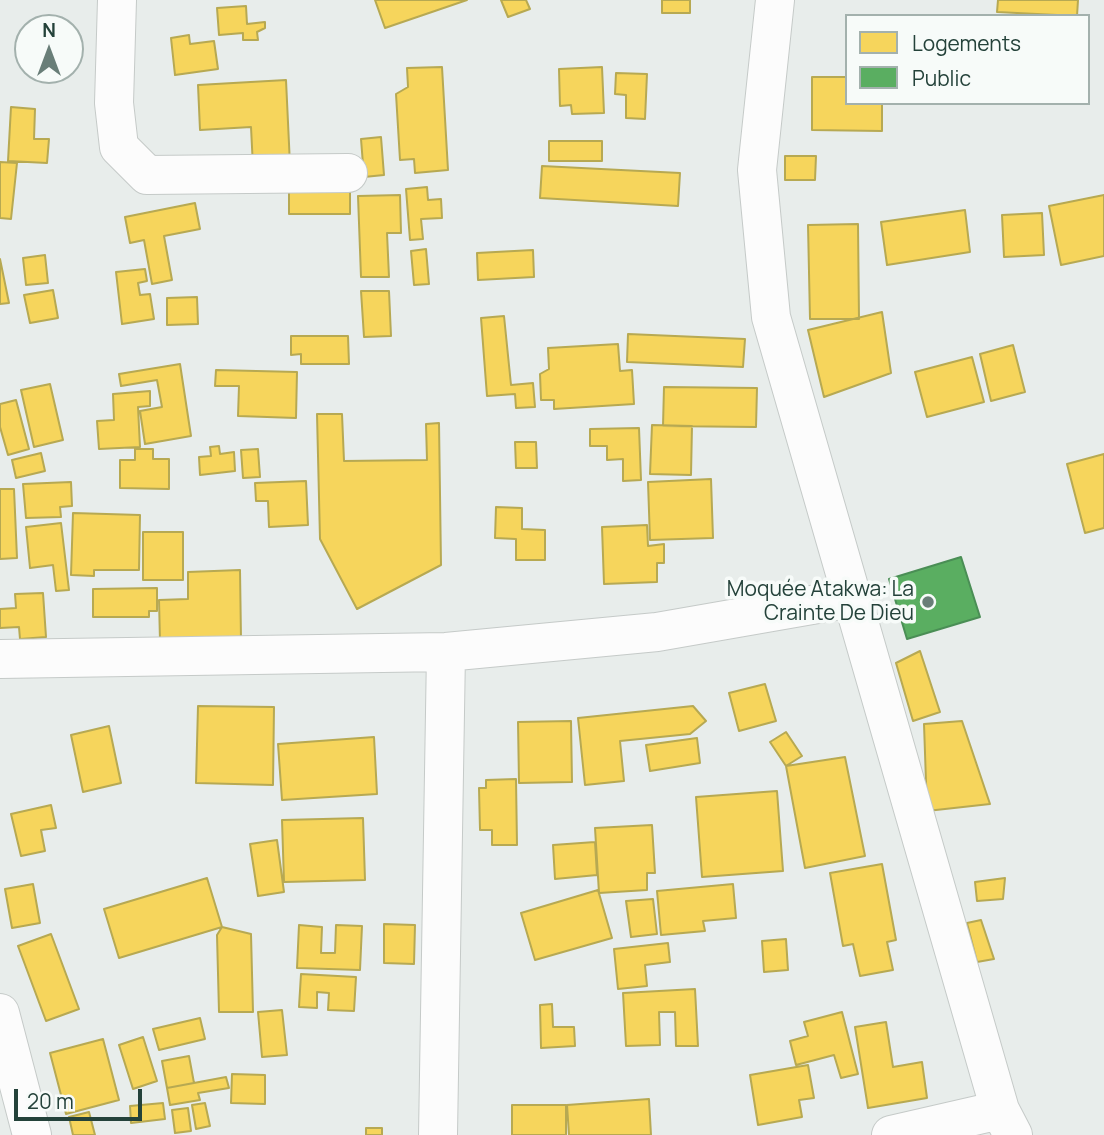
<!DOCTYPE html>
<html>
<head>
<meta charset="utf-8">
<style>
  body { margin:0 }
  #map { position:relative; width:1104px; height:1135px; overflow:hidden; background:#e8edeb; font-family:Manrope,sans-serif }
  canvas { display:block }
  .legend { position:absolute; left:845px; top:14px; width:245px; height:91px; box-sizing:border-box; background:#f7fbf9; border:2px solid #a3b1ad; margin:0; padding:9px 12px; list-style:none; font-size:21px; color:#24423a }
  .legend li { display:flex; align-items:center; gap:14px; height:35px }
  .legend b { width:35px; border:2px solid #a3b1ad }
  .north { position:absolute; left:14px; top:14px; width:70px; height:70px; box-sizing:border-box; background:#f7fbf9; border:2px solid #a3b1ad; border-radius:50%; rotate:0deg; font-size:19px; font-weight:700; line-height:28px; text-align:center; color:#24423a }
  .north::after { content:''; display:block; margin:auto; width:24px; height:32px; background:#697e78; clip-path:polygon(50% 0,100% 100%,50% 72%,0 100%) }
  .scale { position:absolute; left:14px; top:1089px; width:128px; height:32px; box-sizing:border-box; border:4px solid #24423a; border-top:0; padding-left:9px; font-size:21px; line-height:24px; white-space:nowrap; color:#24423a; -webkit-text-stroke:5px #f7fbf9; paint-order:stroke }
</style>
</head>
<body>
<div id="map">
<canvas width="1104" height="1135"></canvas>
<ul class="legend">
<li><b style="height:19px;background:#f6d55c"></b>Logements</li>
<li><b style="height:19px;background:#5aae61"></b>Public</li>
</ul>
<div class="north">N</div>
<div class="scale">20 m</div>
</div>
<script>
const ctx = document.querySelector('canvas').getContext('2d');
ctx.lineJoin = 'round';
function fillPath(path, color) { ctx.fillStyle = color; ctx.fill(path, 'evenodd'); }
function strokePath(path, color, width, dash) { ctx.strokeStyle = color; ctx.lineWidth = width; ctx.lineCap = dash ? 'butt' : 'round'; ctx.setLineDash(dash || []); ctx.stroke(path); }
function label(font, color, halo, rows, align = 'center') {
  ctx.font = font + ' Manrope,sans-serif'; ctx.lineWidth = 7; ctx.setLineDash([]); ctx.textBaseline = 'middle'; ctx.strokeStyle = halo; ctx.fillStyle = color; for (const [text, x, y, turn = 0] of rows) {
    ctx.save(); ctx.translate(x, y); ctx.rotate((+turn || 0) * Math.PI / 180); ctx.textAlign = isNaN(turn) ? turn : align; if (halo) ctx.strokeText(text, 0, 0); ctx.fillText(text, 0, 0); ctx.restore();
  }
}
const homes = new Path2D(`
  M375,0H467L385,28Z
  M501,0H526L530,9L508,17Z
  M662,0H690V13H662Z
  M998,0H1078L1077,16L997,12Z
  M246,6L247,24L265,22V28L257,32L258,40H243V33L219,35L217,8Z
  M189,35L190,44L214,41L218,69L175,75L171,38Z
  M442,67L448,170L415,173L414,159L400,160L396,94L408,87L407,68Z
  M602,67L604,113L572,114L571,105L560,106L559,69Z
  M616,73L647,74L645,119L626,118V95L615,94Z
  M812,77H847V103H882V131L812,130Z
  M286,80L290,165L253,167L251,127L200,130L198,85Z
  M11,107L35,109L34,139H49L47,163L8,161Z
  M381,137L384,175L364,177L361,139Z
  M549,141H602V161H549Z
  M785,156H816L815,180H785Z
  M0,162L17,163L11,219L0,218Z
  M542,166L680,173L678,206L540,198Z
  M289,181H350V214H289Z
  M427,187L428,200L441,199L442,218L421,219L423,239L410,240L406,189Z
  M400,195L401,233H387L389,277H361L358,196Z
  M1104,195V256L1061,265L1049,206Z
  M195,203L200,229L164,236L172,280L152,284L144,240L130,243L125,217Z
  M965,210L970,252L887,265L881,222Z
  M1042,213L1044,255L1004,257L1002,215Z
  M858,224L859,319H810L808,225Z
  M426,249L429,284L414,285L411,251Z
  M533,250L534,277L478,280L477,253Z
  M45,255L48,283L26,285L23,258Z
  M0,259L9,303L0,304Z
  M145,269L147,281L138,283L140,295L150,294L154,319L122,324L116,272Z
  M53,290L58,318L30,323L24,295Z
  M361,291H389L391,336L364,337Z
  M197,297L198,324L167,325V298Z
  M882,312L891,373L824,397L808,330Z
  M504,316L511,385L533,383L535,407L516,408L515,394L487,396L481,318Z
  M628,334L745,339L743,367L627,362Z
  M291,336H348L349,364H301V354L291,355Z
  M618,344L620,371L632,370L634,404L554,409V400H541L540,374L549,369L548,348Z
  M1013,345L1025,392L991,401L980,354Z
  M972,357L984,402L927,417L915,372Z
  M180,364L191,436L145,444L140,411L162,407L157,380L121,386L119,374Z
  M216,370L297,372L296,418L238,416L239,386H215Z
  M50,384L63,440L34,447L21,390Z
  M664,387L757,388L756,427L663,426Z
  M150,391V406L138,407L140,447L99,449L97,421L114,420L113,394Z
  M16,400L29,449L8,455L0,427V404Z
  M317,414H342L344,461L427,460L426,424L439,423L441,565L357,609L320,539Z
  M652,425L692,426L691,475L650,474Z
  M639,428L641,480L623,481V459L607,460V446H590V429Z
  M515,442H536L537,468H516Z
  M219,446L220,454L234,452L235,471L200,475L199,457L211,456L210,447Z
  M135,449H153V459H169V489L120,488V460H135Z
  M258,449L260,477L243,478L241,450Z
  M41,453L45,471L16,478L12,460Z
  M1104,454V528L1085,533L1067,464Z
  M711,479L713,538L650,540L648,482Z
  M306,481L308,525L269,527L268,501H256L255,483Z
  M71,482L72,506L60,507L61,517L26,518L23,484Z
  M0,489H14L17,558L0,559Z
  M496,507L522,508V529L545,530V560H516V539L495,538Z
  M73,513L140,515L139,570H94V576L71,575Z
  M61,523L69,590L56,591L53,565L30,568L26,527Z
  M647,525L648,546L664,544V563H657V582L604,584L602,527Z
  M143,532H183V580H143Z
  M240,570L241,639L160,641L159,600L188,599V572Z
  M157,588V611H149V617H93V589Z
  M43,593L46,637L20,639L19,627L0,628V609L16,608L15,594Z
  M920,651L940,712L913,721L896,663Z
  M765,684L776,721L739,731L729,693Z
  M198,706L274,707L273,785L196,783Z
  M693,706L706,721L690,734L620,741L624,781L585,785L578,718Z
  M571,721L572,782L519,783L518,722Z
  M962,721L990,804L927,811L924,724Z
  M109,726L121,783L83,792L71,735Z
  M786,732L802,756L786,766L770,742Z
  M374,737L377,794L282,800L278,744Z
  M697,738L700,763L650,771L646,745Z
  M845,757L865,856L805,868L786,766Z
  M516,779L517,845H492V830H480L479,788H486V780Z
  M777,791L783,871L702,877L696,797Z
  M51,805L56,828L41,830L45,851L21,856L11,814Z
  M363,818L365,880L284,882L282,820Z
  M652,825L655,873H647V890L599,893L595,828Z
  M277,840L284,892L258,896L250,844Z
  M595,842L597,875L555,879L553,845Z
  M882,864L896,940L887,942L893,970L860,976L853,944L843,946L830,873Z
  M207,878L222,927L119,958L104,909Z
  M1005,878L1003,899L977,901L975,882Z
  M33,884L40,923L12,928L5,889Z
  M733,884L736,918L703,921L705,931L661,935L657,891Z
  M598,890L612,938L535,960L521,913Z
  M653,899L657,934L631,937L626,901Z
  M981,920L994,959L977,962L967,923Z
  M384,924L415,925L414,964L384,963Z
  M299,925L322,927L321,953H335L336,925L362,926L360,970L297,968Z
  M222,927L251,934L253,1012H219L217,935Z
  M51,934L79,1009L46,1021L18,946Z
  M786,939L788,970L764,972L762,941Z
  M668,943L670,962L645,965L647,986L618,989L614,949Z
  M301,974L356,977L354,1011L328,1010L329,993L317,992V1008L299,1007Z
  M695,989L698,1046H676L675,1012H659L660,1045L626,1046L623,993Z
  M552,1004L553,1027H574L575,1046L541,1048L540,1005Z
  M282,1010L287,1055L262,1057L258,1012Z
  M842,1012L858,1074L841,1078L834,1055L796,1065L790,1041L808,1036L804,1022Z
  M200,1018L205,1039L159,1050L153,1029Z
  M886,1022L893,1067L922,1062L927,1098L868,1108L855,1027Z
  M143,1037L157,1081L133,1089L119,1045Z
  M103,1039L119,1100L66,1114L50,1053Z
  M189,1056L194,1083L167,1088L162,1061Z
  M808,1065L814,1098L799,1100L802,1117L758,1125L750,1075Z
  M232,1074L265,1075V1104L231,1103Z
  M226,1077L229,1088L198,1093L200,1100L170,1105L167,1088Z
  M649,1099L651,1135H569L567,1105Z
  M163,1103L165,1119L131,1123L130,1106Z
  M205,1103L210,1126L196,1129L192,1105Z
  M512,1105H566V1135H512Z
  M188,1108L191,1131L175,1133L172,1110Z
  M89,1112L95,1135H73L69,1117Z
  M366,1128H382V1135H366Z`);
fillPath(homes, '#f6d55c');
strokePath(homes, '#b7a952', 2);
const public = new Path2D(`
  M961,557L980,617L907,639L889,579Z`);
fillPath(public, '#5aae61');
strokePath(public, '#4a8e55', 2);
const minor = new Path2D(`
  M117,0L114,103L119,147L147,175L348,173
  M775,0L757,170L771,317L1000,1110L1013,1135
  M0,659L446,652L657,632L852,598
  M0,1013L32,1135
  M438,1135L446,652
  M891,1135L1000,1110`);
strokePath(minor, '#c5cac8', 40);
strokePath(minor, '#fcfcfc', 38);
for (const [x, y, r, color] of [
  [928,602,7,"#697e78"]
]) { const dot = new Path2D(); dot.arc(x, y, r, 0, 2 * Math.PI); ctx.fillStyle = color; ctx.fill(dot); strokePath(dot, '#f7fbf9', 2.5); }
label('21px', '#24423a', '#f7fbf9', [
  ["Moquée Atakwa: La",914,590],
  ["Crainte De Dieu",914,614]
], 'right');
</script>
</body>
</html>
